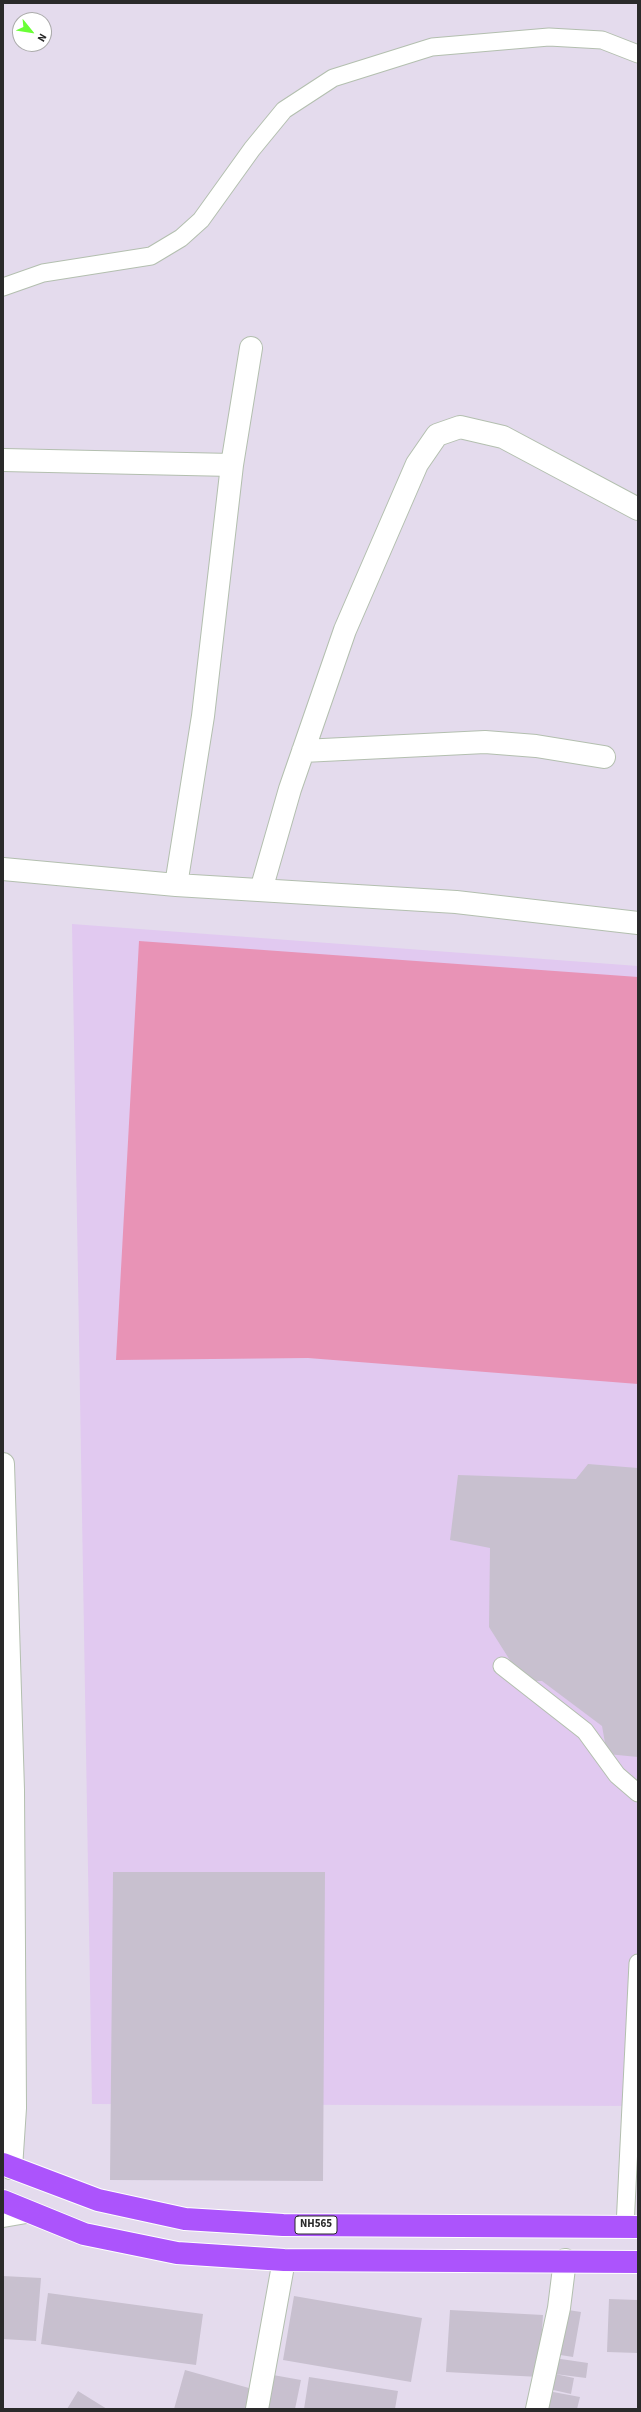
<!DOCTYPE html>
<html>
<head>
<meta charset="utf-8">
<style>
	body { margin:0 }
	#map { position:relative; width:641px; height:2412px; overflow:hidden; background:#e4dbed; font-family:"Source Sans 3",sans-serif }
	canvas { display:block }
	.frame { position:absolute; inset:0; border:4px solid #2a2a2a; pointer-events:none }
	.north { position:absolute; left:12px; top:12px; width:40px; height:40px; box-sizing:border-box; background:#fff; border:1px solid #aaa; border-radius:50%; rotate:120deg; font-size:11px; font-weight:700; line-height:16px; text-align:center; color:#2a2a2a }
	.north::after { content:''; display:block; margin:auto; width:14px; height:18px; background:#6aff36; clip-path:polygon(50% 0,100% 100%,50% 72%,0 100%) }
</style>
</head>
<body>
<div id="map">
<canvas width="641" height="2412"></canvas>
<div class="frame"></div>
<div class="north">N</div>
</div>
<script>
const ctx = document.querySelector('canvas').getContext('2d');
ctx.lineJoin = 'round';
function fillPath(path, color) {
  ctx.fillStyle = color;
  ctx.fill(path, 'evenodd');
}
function poly(rows) {
  const path = new Path2D();
  for (const r of rows) {
    path.moveTo(r[0], r[1]);
    for (let i = 2; i < r.length; i += 2) path.lineTo(r[i], r[i + 1]);
  }
  return path;
}
function stroke(path, color, width, dash) {
  ctx.strokeStyle = color;
  ctx.lineWidth = width;
  ctx.lineCap = dash ? 'butt' : 'round';
  ctx.setLineDash(dash || []);
  ctx.stroke(path);
}
function write(font, color, halo, rows, align = 'center') {
  ctx.font = font + ' "Source Sans 3",sans-serif';
  ctx.lineWidth = 3.5;
  ctx.setLineDash([]);
  ctx.textBaseline = 'middle';
  ctx.strokeStyle = halo;
  ctx.fillStyle = color;
  for (const [text, x, y, turn = 0] of rows) {
    ctx.save();
    ctx.translate(x, y);
    ctx.rotate((+turn || 0) * Math.PI / 180);
    ctx.textAlign = isNaN(turn) ? turn : align;
    if (halo) ctx.strokeText(text, 0, 0);
    ctx.fillText(text, 0, 0);
    ctx.restore();
  }
}
fillPath(poly([
	[72,924,638,966,638,2106,92,2104]
]), '#e1c9f0');
fillPath(poly([
	[139,941,638,977,638,1384,308,1358,116,1360]
]), '#e893b6');
fillPath(poly([
	[588,1464,638,1468,638,1757,607,1754,602,1726,542,1681,523,1681,489,1627,490,1548,450,1540,458,1475,576,1479],
	[113,1872,325,1872,323,2181,110,2180],
	[3,2276,41,2278,36,2341,3,2339],
	[48,2293,203,2314,196,2365,41,2344],
	[294,2296,422,2318,411,2382,283,2360],
	[609,2299,638,2300,638,2353,607,2352],
	[562,2309,581,2312,573,2357,554,2354],
	[450,2310,543,2315,539,2377,446,2372],
	[554,2358,588,2363,586,2378,555,2374,574,2378,571,2394,549,2389],
	[185,2370,256,2390,250,2409,174,2409],
	[273,2375,301,2380,295,2409,266,2409],
	[309,2377,398,2391,395,2409,304,2409],
	[78,2391,107,2409,67,2409],
	[548,2391,580,2397,577,2409,545,2409]
]), '#c8c0cf');
const service = poly([
	[3,287,43,273,151,256,181,238,201,220,252,149,284,110,333,78,432,47,549,37,602,40,638,54],
	[502,1666,585,1731,617,1775,638,1793],
	[625,2227,638,1963]
]);
const minor = poly([
	[3,460,232,465],
	[303,751,485,742,536,746,604,757],
	[3,869,176,885,456,902,638,923],
	[176,885,203,716,232,465,251,348],
	[261,890,290,789,345,630,417,464,437,435,460,427,503,437,638,509],
	[3,1464,13,1790,15,2108,11,2168],
	[3,2216,26,2212],
	[257,2409,284,2260],
	[537,2409,559,2308,565,2260]
]);
const trunk = poly([
	[3,2164,98,2200,185,2219,283,2225,638,2227],
	[3,2201,84,2234,177,2253,284,2260,638,2262]
]);
stroke(service, '#b3bfaf', 19);
stroke(minor, '#b3bfaf', 24);
stroke(trunk, '#fff', 24);
stroke(service, '#fff', 17);
stroke(minor, '#fff', 22);
stroke(trunk, '#ac54fc', 22);
for (const [x, y, w] of [
	[316,2225,42]
]) {
  const box = new Path2D();
  box.roundRect(x - w / 2, y - 9, w, 18, 3);
  ctx.fillStyle = '#fff';
  ctx.fill(box);
  stroke(box, '#2a2a2a', 1);
}
write('bold 11px', '#2a2a2a', null, [
	["NH565",316,2225]
]);
</script>
</body>
</html>
